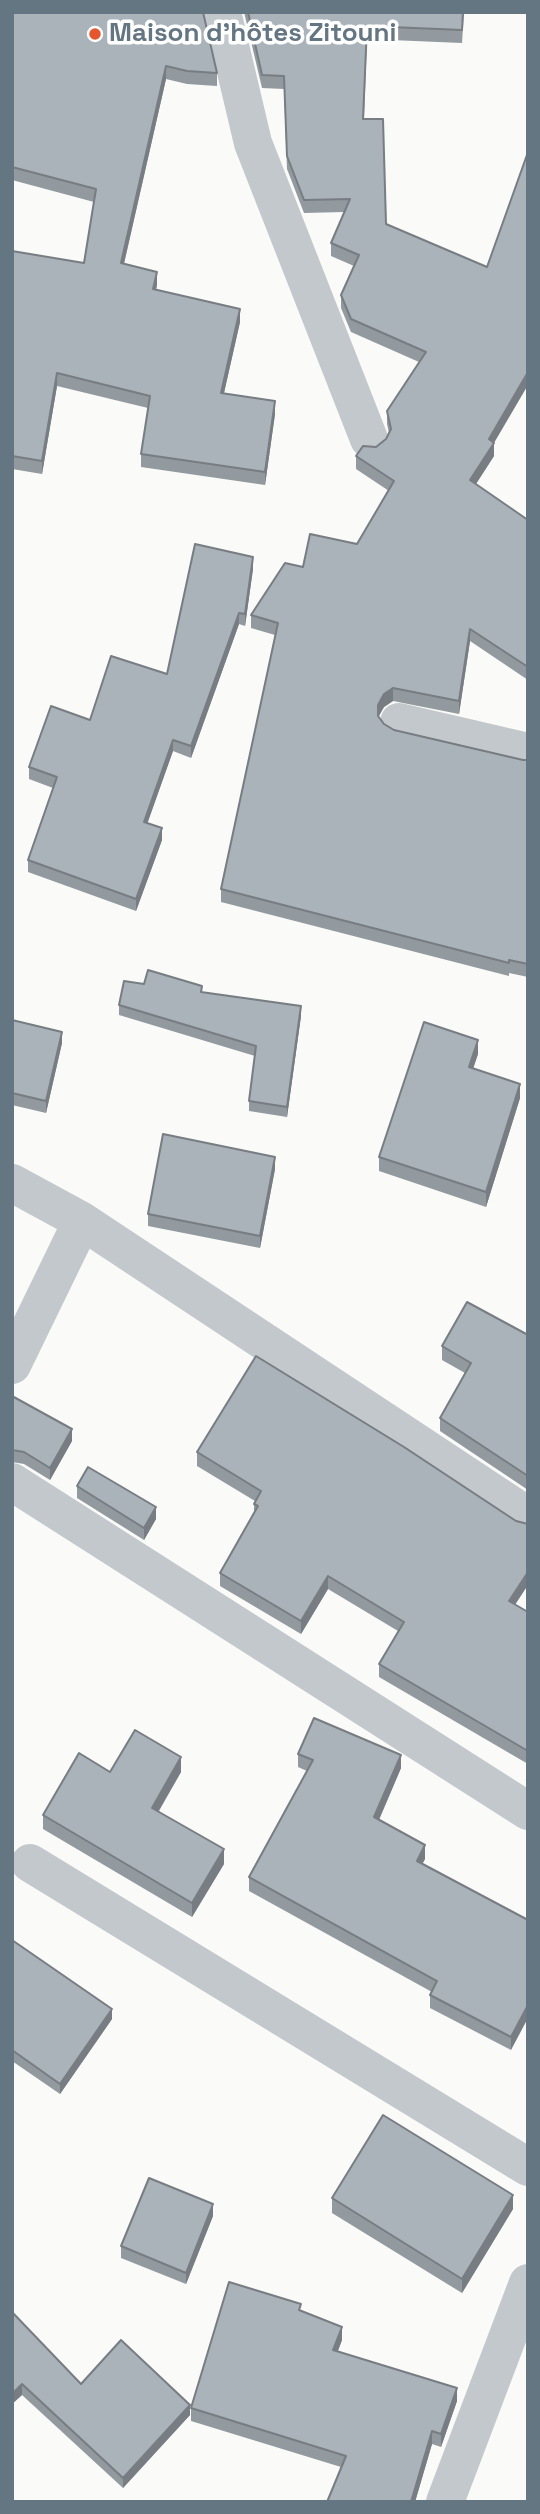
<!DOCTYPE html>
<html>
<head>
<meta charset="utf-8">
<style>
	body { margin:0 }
	#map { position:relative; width:540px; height:2514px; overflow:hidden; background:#fafaf8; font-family:"Space Grotesk",sans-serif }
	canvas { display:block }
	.frame { position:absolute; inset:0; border:14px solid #657683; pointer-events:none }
</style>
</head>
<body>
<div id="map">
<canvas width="540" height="2514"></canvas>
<div class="frame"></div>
</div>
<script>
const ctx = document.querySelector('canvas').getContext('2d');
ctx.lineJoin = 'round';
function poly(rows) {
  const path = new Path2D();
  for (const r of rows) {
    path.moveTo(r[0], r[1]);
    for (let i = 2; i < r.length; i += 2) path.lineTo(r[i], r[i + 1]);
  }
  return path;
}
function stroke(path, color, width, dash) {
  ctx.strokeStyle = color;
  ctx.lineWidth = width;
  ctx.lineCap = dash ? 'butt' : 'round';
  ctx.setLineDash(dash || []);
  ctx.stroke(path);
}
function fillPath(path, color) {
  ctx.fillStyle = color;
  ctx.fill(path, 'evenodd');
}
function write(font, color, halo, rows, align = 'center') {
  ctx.font = font + ' "Space Grotesk",sans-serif';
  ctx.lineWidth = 7;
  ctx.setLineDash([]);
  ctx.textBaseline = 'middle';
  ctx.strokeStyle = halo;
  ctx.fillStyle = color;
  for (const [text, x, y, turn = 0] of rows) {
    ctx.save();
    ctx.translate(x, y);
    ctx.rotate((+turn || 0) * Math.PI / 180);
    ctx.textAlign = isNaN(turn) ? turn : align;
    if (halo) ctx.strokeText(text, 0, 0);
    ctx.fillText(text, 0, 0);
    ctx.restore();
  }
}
stroke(poly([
	[222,12,253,143,369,439],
	[399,722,528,752],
	[12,1183,82,1221,528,1516],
	[12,1365,82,1221],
	[12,1482,528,1811],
	[30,1863,528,2167],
	[445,2502,528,2283]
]), '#c3c8cc', 38);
fillPath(poly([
	[12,12,217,73,217,86,187,84,166,79,124,264,157,285,156,290,240,322,224,393,275,414,265,485,141,467,141,454,148,408,57,386,42,474,12,469,12,251,84,263,94,202,12,180],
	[244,12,464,12,462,43,367,39,364,119,386,224,494,443,494,456,476,484,528,520,528,680,470,641,459,714,393,701,384,707,378,716,384,724,394,730,523,760,528,760,528,977,509,973,509,976,221,902,221,889,275,635,251,628,251,615,303,567,357,544,389,491,356,469,356,456,376,447,386,439,389,433,387,424,387,411,419,362,351,332,341,308,341,295,354,266,331,256,331,243,344,212,304,213,287,169,284,89,262,88],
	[253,569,245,626,239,624,191,758,173,751,147,823,162,840,136,911,28,872,28,860,53,788,29,779,29,767,90,720,167,674],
	[202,992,301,1016,287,1117,249,1111,249,1101,255,1056,119,1015,119,1005],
	[12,1020,62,1043,46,1113,12,1105],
	[478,1054,473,1068,520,1098,486,1207,379,1171,379,1157],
	[275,1169,260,1248,148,1226,148,1214],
	[528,1335,528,1490,440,1431,440,1418,465,1373,442,1360,442,1346],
	[12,1396,72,1441,50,1480,24,1464,12,1462],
	[197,1452,515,1605,528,1612,528,1764,379,1677,379,1664,398,1631,328,1589,301,1634,220,1586,220,1573,254,1514,254,1504,255,1501,197,1466],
	[77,1486,156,1519,144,1540,77,1498],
	[298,1754,401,1768,379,1820,425,1859,422,1864,528,1920,511,2050,430,2008,430,1995,432,1992,249,1891,249,1877,307,1771,298,1767],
	[110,1772,181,1772,159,1811,224,1864,192,1917,43,1829,43,1815],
	[12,1940,112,2019,60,2094,12,2061],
	[332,2198,513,2209,462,2293,332,2213],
	[213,2216,186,2284,121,2258,121,2246],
	[301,2310,342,2340,338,2351,457,2401,441,2447,432,2444,415,2502,327,2502,341,2467,191,2421,191,2408],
	[12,2312,81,2384,190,2415,123,2488,22,2395,12,2404]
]), '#929a9f');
fillPath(poly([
	[166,66,166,79,121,276,121,263],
	[157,272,157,285,153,302,153,289],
	[240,309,240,322,221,406,221,393],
	[528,372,528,385,494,443,494,456,470,493,470,480,489,439],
	[57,373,57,386,42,474,42,461],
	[275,401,275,414,265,485,265,472],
	[253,557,253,569,245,626,245,614],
	[239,613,239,624,191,758,191,746],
	[470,629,470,641,459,714,459,701],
	[393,688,393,701,384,707,378,718,378,705,384,694],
	[173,740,173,751,144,833,144,822],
	[162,828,162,840,136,911,136,899],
	[301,1006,301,1016,287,1117,287,1107],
	[62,1032,62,1043,46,1113,46,1101],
	[478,1040,478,1054,469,1081,469,1067],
	[520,1084,520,1098,486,1207,486,1192],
	[275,1157,275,1169,260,1248,260,1236],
	[72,1429,72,1441,50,1480,50,1468],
	[156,1507,156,1519,144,1540,144,1528],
	[528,1572,528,1585,509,1614,509,1601],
	[328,1576,328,1589,301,1634,301,1621],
	[401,1755,401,1768,374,1831,374,1817],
	[181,1757,181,1772,152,1822,152,1808],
	[425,1845,425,1859,417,1874,417,1861],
	[224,1849,224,1864,192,1917,192,1903],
	[528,2005,528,2018,511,2050,511,2037],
	[112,2009,112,2019,60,2094,60,2084],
	[513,2195,513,2209,462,2293,462,2279],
	[213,2204,213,2216,186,2284,186,2273],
	[342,2327,342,2340,333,2363,333,2350],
	[22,2384,22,2395,12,2404,12,2394],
	[457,2388,457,2401,441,2447,441,2434],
	[190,2405,190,2415,123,2488,123,2478],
	[432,2431,432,2444,415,2502,411,2502]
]), '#777d82');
const building = poly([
	[12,12,203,12,217,73,187,71,166,66,121,263,157,272,153,289,240,309,221,393,275,401,265,472,141,454,150,396,57,373,42,461,12,456,12,251,84,263,96,189,12,167,12,12],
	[248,12,463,12,462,30,367,26,363,119,383,119,386,224,487,267,528,152,528,372,489,439,494,443,470,480,528,520,528,667,470,629,459,701,393,688,384,694,378,705,378,716,384,724,394,730,523,760,528,760,528,964,509,960,509,963,221,889,278,623,251,615,285,563,303,567,310,534,357,544,394,481,356,456,363,446,376,447,386,439,391,429,387,411,426,352,351,319,341,295,359,255,331,243,350,199,304,200,287,156,284,76,262,75,248,12],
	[195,544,253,557,245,614,239,613,191,746,173,740,144,822,162,828,136,899,28,860,57,777,29,767,51,706,90,720,111,656,167,674,195,544],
	[148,970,202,986,201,992,301,1006,287,1107,249,1101,256,1046,119,1005,124,981,144,984,148,970],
	[12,1020,62,1032,46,1101,12,1093,12,1020],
	[424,1022,478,1040,469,1067,520,1084,486,1192,379,1157,424,1022],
	[163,1134,275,1157,260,1236,148,1214,163,1134],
	[467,1302,528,1335,528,1476,440,1418,471,1363,442,1346,467,1302],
	[256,1356,404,1447,516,1521,528,1524,528,1572,509,1601,528,1612,528,1751,379,1664,404,1622,328,1576,301,1621,220,1573,258,1506,254,1504,261,1491,197,1452,256,1356],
	[12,1396,72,1429,50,1468,24,1452,12,1450,12,1396],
	[88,1467,156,1507,144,1528,77,1486,88,1467],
	[314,1718,401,1755,374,1817,425,1845,417,1861,528,1920,528,2005,511,2037,430,1995,437,1981,249,1877,313,1760,298,1754,314,1718],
	[135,1730,181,1757,152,1808,224,1849,192,1903,43,1815,79,1753,110,1772,135,1730],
	[12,1940,112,2009,60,2084,12,2050,12,1940],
	[383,2115,513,2195,462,2279,332,2198,383,2115],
	[149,2178,213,2204,186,2273,121,2246,149,2178],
	[229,2282,301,2304,299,2310,342,2327,333,2350,457,2388,441,2434,432,2431,411,2502,327,2502,346,2456,191,2408,229,2282],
	[12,2312,81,2384,121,2340,190,2405,123,2478,22,2384,12,2394,12,2312]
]);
fillPath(building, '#aab3b9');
stroke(building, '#777d82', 2);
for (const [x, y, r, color] of [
	[95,34,7,"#e4572e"]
]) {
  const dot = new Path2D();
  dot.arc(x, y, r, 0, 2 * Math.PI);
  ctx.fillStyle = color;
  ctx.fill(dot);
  stroke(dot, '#fff', 2.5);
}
write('bold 26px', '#657683', '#fff', [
	["Maison d'hôtes Zitouni",109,34]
], 'left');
</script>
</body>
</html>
